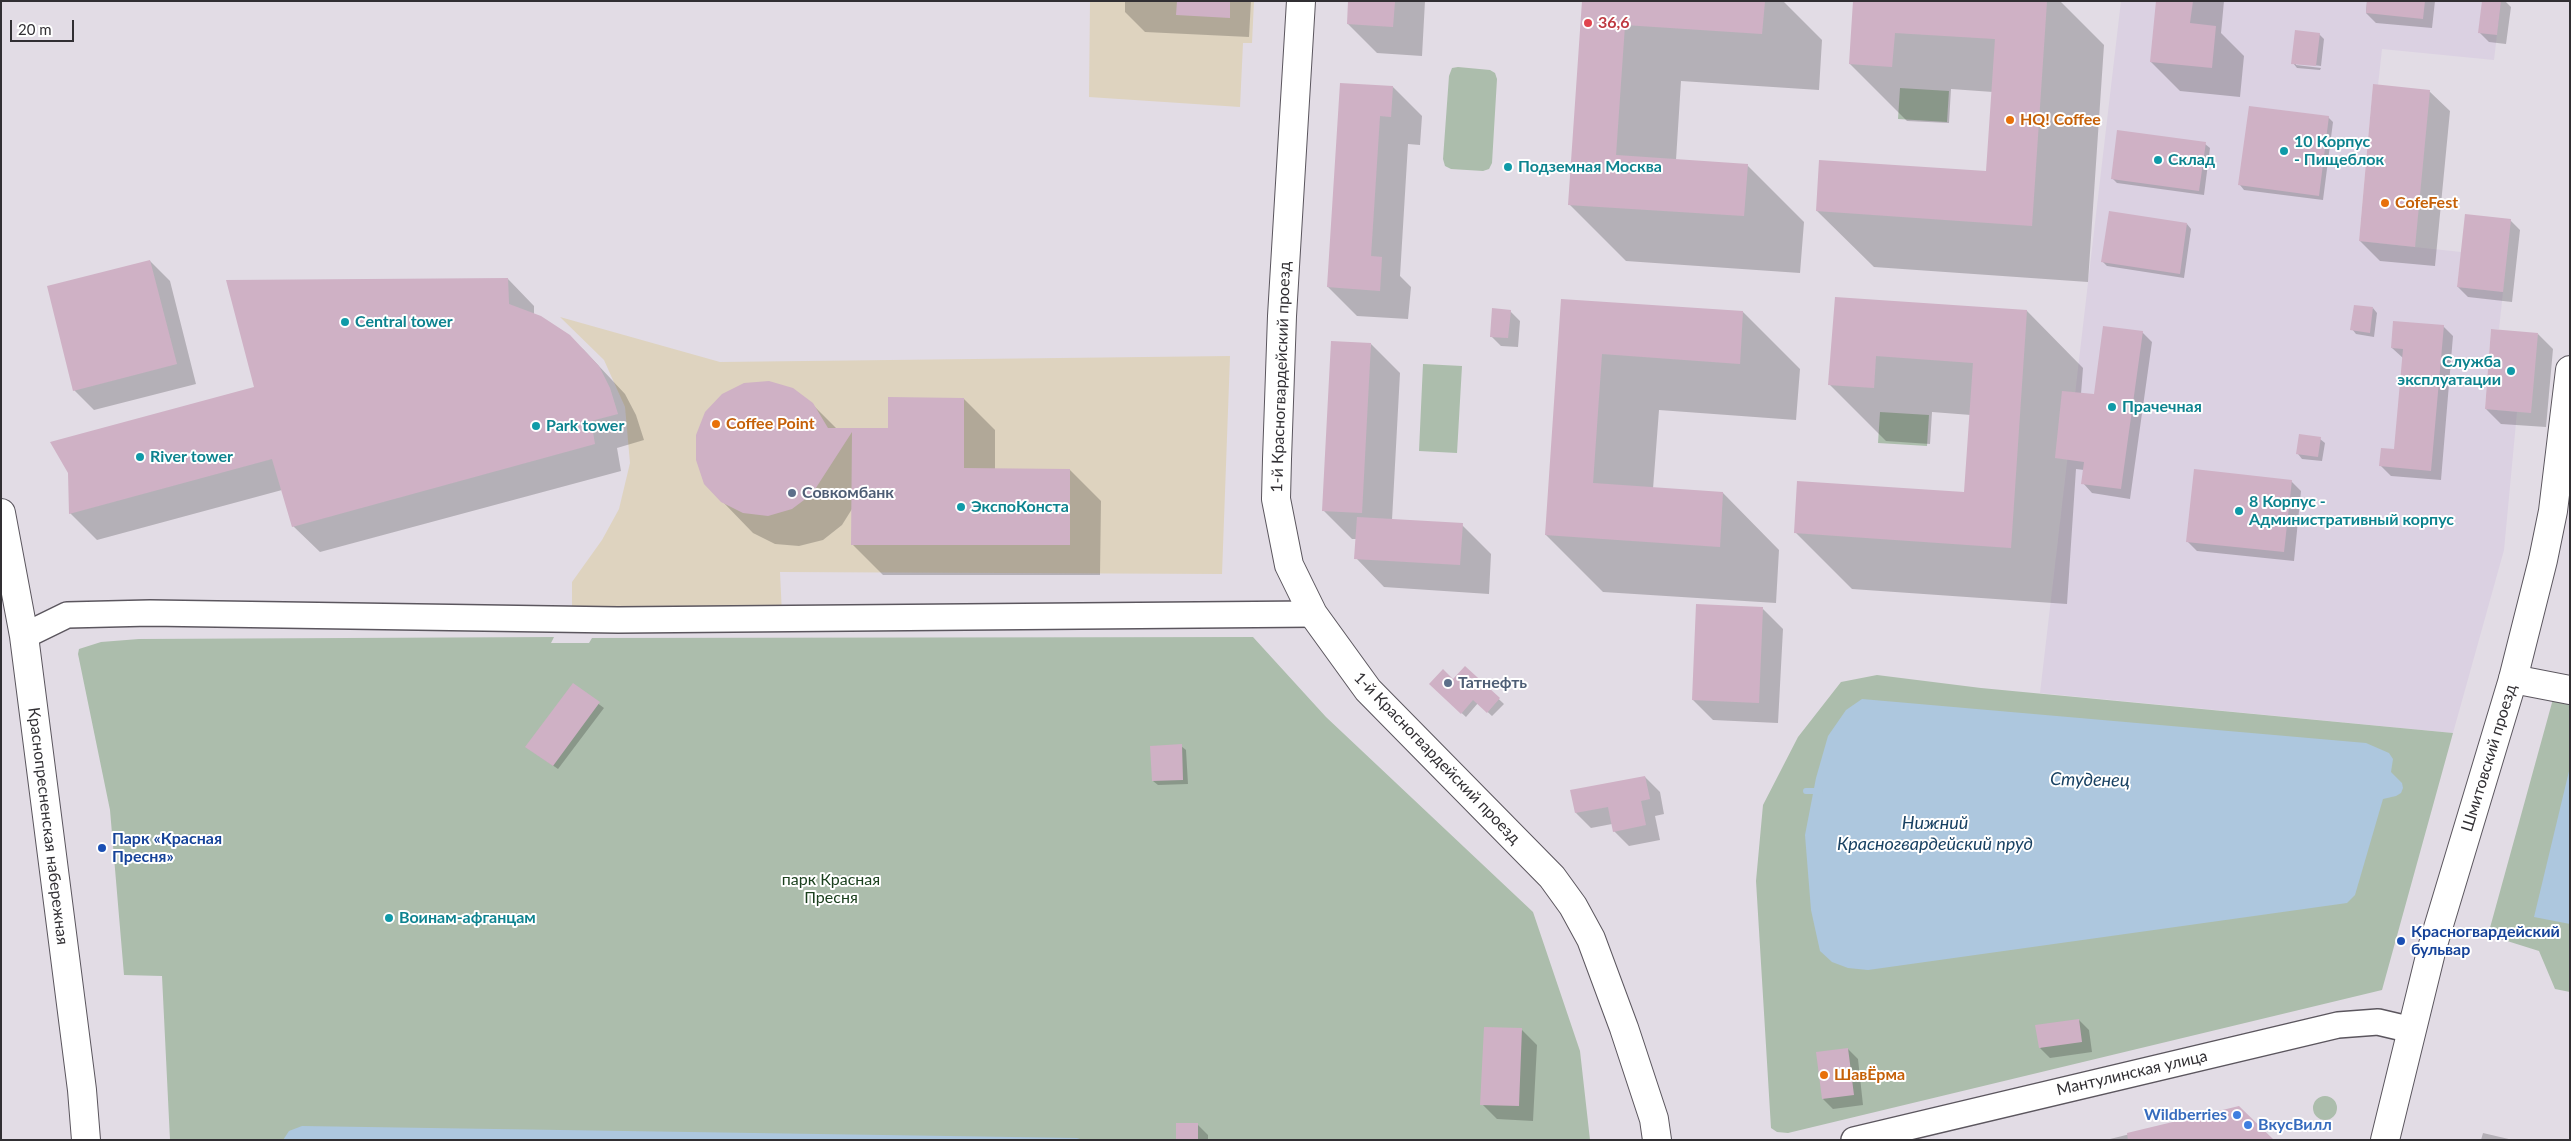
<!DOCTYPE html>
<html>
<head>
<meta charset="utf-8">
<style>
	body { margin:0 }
	#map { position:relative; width:2571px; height:1141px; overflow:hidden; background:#e2dce5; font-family:Lato,sans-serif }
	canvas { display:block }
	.frame { position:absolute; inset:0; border:2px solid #312f33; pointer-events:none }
	.scale { position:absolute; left:10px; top:20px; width:64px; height:22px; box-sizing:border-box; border:2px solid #312f33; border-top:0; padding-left:6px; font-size:15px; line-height:18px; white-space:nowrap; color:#312f33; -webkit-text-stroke:4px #fff; paint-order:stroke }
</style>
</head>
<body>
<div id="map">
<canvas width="2571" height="1141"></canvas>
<div class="frame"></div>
<div class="scale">20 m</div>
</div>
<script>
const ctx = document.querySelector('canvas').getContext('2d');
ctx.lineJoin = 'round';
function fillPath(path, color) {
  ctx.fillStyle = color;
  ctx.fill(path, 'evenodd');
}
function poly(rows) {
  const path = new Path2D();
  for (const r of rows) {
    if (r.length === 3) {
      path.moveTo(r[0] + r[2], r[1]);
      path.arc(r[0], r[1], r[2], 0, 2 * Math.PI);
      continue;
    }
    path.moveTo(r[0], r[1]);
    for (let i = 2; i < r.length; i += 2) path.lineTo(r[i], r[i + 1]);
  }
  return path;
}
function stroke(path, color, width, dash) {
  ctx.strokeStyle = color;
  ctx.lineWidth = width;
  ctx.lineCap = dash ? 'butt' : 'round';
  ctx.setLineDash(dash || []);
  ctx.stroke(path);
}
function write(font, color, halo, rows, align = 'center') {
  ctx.font = font + ' Lato,sans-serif';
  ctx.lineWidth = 4;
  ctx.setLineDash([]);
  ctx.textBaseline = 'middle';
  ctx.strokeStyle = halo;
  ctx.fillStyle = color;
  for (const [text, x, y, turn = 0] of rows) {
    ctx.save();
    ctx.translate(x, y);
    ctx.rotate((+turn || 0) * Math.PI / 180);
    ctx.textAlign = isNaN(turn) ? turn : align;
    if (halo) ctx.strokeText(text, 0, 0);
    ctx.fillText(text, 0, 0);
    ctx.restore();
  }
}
fillPath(poly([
	[1090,1,1254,1,1252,43,1243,43,1240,107,1089,97],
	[560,317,720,362,1230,356,1222,574,780,572,782,615,572,612,572,582,602,540,619,509,630,463,625,407,604,360]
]), '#ded3bf');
fillPath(poly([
	[2121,1,2501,1,2494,60,2382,49,2378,85,2373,85,2359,241,2461,252,2457,287,2503,292,2499,329,2491,329,2485,409,2517,412,2504,550,2453,733,2040,693]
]), '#dbd1e2');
fillPath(poly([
	[1458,67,1490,70,1495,73,1497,79,1492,163,1489,169,1483,171,1451,169,1445,166,1443,159,1449,76,1452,68],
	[1900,88,1949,91,1947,122,1898,119],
	[1423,364,1462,366,1457,453,1419,451],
	[1880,412,1929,415,1927,446,1878,443],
	[554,637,551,643,589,643,592,638,1253,637,1326,717,1533,912,1580,1051,1590,1140,170,1140,162,976,124,975,110,810,78,654,79,649,101,642,139,639],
	[1877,675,1981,688,2453,733,2382,990,1788,1133,1777,1132,1771,1128,1756,881,1763,805,1798,737,1841,682],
	[2553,699,2570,703,2570,992,2555,989,2539,951,2488,935],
	[2325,1108,12]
]), '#acbdac');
fillPath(poly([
	[1862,699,2366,743,2389,753,2393,759,2391,772,2402,783,2403,788,2401,793,2396,796,2383,799,2355,895,2347,903,1868,970,1848,968,1832,962,1820,951,1811,910,1805,835,1816,778,1828,736,1846,710],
	[2570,767,2570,924,2534,917],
	[302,1126,1077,1138,1083,1140,283,1140,289,1131]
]), '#adc7de');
fillPath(poly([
	[1125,1,1251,1,1249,37,1145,32,1125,12],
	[1350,1,1425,1,1422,56,1377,53,1348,24],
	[1583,1,1783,1,1822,40,1819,90,1681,81,1676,160,1747,165,1804,222,1800,273,1626,261,1569,204],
	[1855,1,2060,1,2104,45,2088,282,1874,267,1817,211,1987,172,1993,92,1951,89,1949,123,1907,121,1850,64],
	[2157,1,2224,1,2221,33,2244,56,2240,97,2180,91,2151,62],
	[2367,1,2435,1,2432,28,2376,23,2366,13],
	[2483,1,2505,1,2511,7,2506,44,2489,42,2479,32],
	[2319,34,2324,39,2321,66,2296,63,2296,65,2321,68,2320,70,2297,68,2293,63],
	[1341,84,1393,87,1422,116,1420,145,1408,144,1400,276,1411,287,1408,319,1357,316,1328,287],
	[2429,91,2450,111,2435,266,2380,261,2360,241],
	[2328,117,2333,122,2323,200,2244,190,2240,185],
	[2205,144,2210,148,2204,195,2117,183,2112,178],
	[2510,220,2520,230,2512,302,2468,297,2458,287],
	[2187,224,2191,229,2184,278,2107,266,2102,261],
	[150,261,170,281,196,384,94,410,74,390],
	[508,279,534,306,534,315,555,326,584,350,625,394,636,415,644,440,617,448,621,471,320,552,293,526,282,490,97,540,70,513,256,388],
	[1836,298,2027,311,2083,368,2081,394,2095,395,2142,332,2152,342,2130,499,2092,493,2083,483,2084,470,2076,469,2067,604,1852,589,1795,532,1965,494,1971,415,1932,412,1930,444,1886,441,1830,385],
	[1562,300,1743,312,1800,369,1796,420,1659,410,1653,489,1723,493,1779,550,1776,603,1603,592,1546,535],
	[2373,308,2377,313,2374,337,2356,334,2352,329],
	[1510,311,1520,321,1518,347,1501,346,1491,336],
	[2443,326,2453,336,2441,480,2391,476,2381,466,2395,451,2403,358,2392,348],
	[2538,334,2553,349,2546,427,2501,424,2486,409],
	[1371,344,1400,373,1392,520,1462,525,1491,554,1489,594,1384,587,1356,558,1357,539,1352,539,1323,510],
	[964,399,995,430,995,470,1070,470,1101,501,1100,575,883,575,852,544,852,509,842,525,823,540,799,546,775,544,753,533,722,501,812,404,837,429,889,429],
	[2320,439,2325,443,2322,461,2302,459,2298,454],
	[2291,481,2301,491,2294,561,2197,551,2187,541],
	[1763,609,1783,629,1778,723,1713,720,1693,700],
	[1466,668,1504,704,1492,716,1478,703,1466,717,1430,684,1453,681],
	[573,685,604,708,558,769,532,751],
	[1181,746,1186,750,1188,784,1158,785,1153,781],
	[1645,777,1660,792,1664,814,1655,816,1660,840,1629,846,1614,831,1612,824,1591,828,1576,813,1572,791],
	[2079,1020,2089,1030,2092,1052,2050,1058,2040,1048],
	[1522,1030,1537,1045,1533,1121,1497,1119,1482,1104],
	[1848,1049,1858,1059,1863,1105,1833,1109,1823,1099],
	[2239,1107,2272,1140,2106,1140],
	[1198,1125,1208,1135,1208,1140,1177,1140],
	[2483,1133,2513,1140,2481,1140]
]), '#0003');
stroke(poly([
	[1806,791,1820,791]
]), '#adc7de', 6);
fillPath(poly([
	[1177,1,1230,1,1230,18,1176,15],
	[1348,1,1395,1,1393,27,1347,24],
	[1582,1,1765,1,1762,34,1625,25,1616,155,1748,164,1744,216,1568,205],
	[1853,1,2047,1,2032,226,1816,211,1819,160,1986,171,1995,39,1895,33,1892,67,1849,64],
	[2156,1,2193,1,2190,23,2216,26,2212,68,2150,62],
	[2367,1,2425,1,2423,19,2366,13],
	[2482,1,2501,1,2497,35,2478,33],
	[2295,30,2320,33,2316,66,2291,64],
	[1340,83,1393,86,1391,117,1380,116,1371,256,1382,257,1380,291,1327,287],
	[2373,84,2430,90,2415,247,2359,241],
	[2249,106,2329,116,2319,196,2238,185],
	[2117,130,2206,142,2199,191,2111,179],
	[2109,211,2187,223,2180,274,2101,262],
	[2465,214,2511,219,2503,292,2457,287],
	[150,260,177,364,73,391,47,286],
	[508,278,509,304,541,316,570,335,599,366,610,388,618,414,591,421,595,444,292,527,272,459,69,514,68,473,50,442,254,387,226,280],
	[1835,297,2027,310,2011,548,1794,533,1797,481,1964,492,1973,363,1876,356,1874,388,1828,385],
	[1561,299,1743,311,1740,364,1602,354,1593,483,1723,492,1720,547,1545,535],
	[2354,305,2373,307,2370,333,2350,330],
	[1492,308,1511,310,1508,338,1490,337],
	[2393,321,2444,325,2431,471,2379,466,2381,448,2394,449,2403,349,2391,348],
	[2103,326,2143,331,2121,489,2081,484,2084,462,2055,458,2062,391,2094,394],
	[2491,329,2538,333,2531,413,2485,409],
	[1331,341,1371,343,1362,513,1322,511],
	[769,381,793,388,813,403,828,428,888,428,888,397,964,398,964,468,1070,469,1070,545,851,545,852,432,812,494,792,509,768,516,743,513,721,502,704,484,696,460,696,435,705,412,722,394,744,383],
	[2299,434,2321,437,2318,457,2296,454],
	[2194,469,2292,480,2284,552,2186,542],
	[1357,517,1463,523,1460,565,1354,559],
	[1696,604,1763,607,1759,703,1692,700],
	[1465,666,1500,698,1487,713,1473,700,1461,714,1429,684,1443,669,1453,679],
	[573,683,600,702,553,766,525,747],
	[1182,744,1183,780,1152,781,1150,746],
	[1645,776,1650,799,1641,801,1646,825,1613,832,1608,807,1575,813,1570,790],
	[2079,1019,2082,1042,2039,1048,2035,1025],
	[1484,1027,1522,1028,1519,1106,1480,1105],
	[1848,1048,1854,1095,1822,1099,1816,1052],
	[2239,1106,2274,1140,2128,1140,2127,1133],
	[1176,1123,1198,1123,1198,1140,1176,1140]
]), '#cfb1c5');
const minor = poly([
	[24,636,67,615,150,613,618,620,1313,614],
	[1854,1140,2338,1025,2378,1022,2412,1030]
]);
const tertiary = poly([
	[1301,1,1282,316,1277,459,1276,499,1289,565,1313,614,1368,690,1552,877,1573,906,1591,939,1624,1028,1654,1119,1657,1140],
	[2513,679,2570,690]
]);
const secondary = poly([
	[1,513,24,636,82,1090,86,1140],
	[2385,1140,2432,948,2513,679,2543,560,2553,511,2570,370]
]);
stroke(minor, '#5b565e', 28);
stroke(tertiary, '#5b565e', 30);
stroke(secondary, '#5b565e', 30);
stroke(minor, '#fff', 25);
stroke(tertiary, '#fff', 28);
stroke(secondary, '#fff', 28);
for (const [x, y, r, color] of [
	[1588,23,5,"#e0444e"],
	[2010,120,5,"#e8710a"],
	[2284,151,5,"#0f9aa8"],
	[2158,160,5,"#0f9aa8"],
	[1508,167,5,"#0f9aa8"],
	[2385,203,5,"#e8710a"],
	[345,322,5,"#0f9aa8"],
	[2511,371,5,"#0f9aa8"],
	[2112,407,5,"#0f9aa8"],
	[716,424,5,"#e8710a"],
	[536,426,5,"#0f9aa8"],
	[140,457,5,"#0f9aa8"],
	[792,493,5,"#5c6f8a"],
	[961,507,5,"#0f9aa8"],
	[2239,511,5,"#0f9aa8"],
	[1448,683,5,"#5c6f8a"],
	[102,848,5,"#1a4fb4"],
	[389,918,5,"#0f9aa8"],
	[2401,941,5,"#1a4fb4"],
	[1824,1075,5,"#e8710a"],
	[2237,1115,5,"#3f7fe0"],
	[2248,1125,5,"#3f7fe0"]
]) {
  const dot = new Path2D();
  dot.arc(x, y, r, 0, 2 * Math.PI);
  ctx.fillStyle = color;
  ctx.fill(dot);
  stroke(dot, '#fff', 2);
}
write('bold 16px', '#be3a42', '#fff', [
	["36,6",1598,23]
], 'left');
write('bold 16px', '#c56008', '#fff', [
	["HQ! Coffee",2020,120],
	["CofeFest",2395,203],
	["Coffee Point",726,424],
	["ШавЁрма",1834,1075]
], 'left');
write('bold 16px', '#0d838f', '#fff', [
	["10 Корпус",2294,142],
	["- Пищеблок",2294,160],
	["Склад",2168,160],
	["Подземная Москва",1518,167],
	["Central tower",355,322],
	["Служба",2501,362,"right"],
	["эксплуатации",2501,380,"right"],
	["Прачечная",2122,407],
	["Park tower",546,426],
	["River tower",150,457],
	["8 Корпус -",2249,502],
	["Административный корпус",2249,520],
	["ЭкспоКонста",971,507],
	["Воинам-афганцам",399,918]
], 'left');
write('16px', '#312f33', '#fff', [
	["1-й Красногвардейский проезд",1281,377,-88],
	["1-й Красногвардейский проезд",1437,758,46],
	["Шмитовский проезд",2489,758,-73],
	["Краснопресненская набережная",48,826,83],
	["Мантулинская улица",2132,1073,-13]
]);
write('bold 16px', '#4e5e75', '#fff', [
	["Совкомбанк",802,493],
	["Татнефть",1458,683]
], 'left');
write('bold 16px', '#164399', '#fff', [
	["Парк «Красная",112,839],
	["Пресня»",112,857],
	["Красногвардейский",2411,932],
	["бульвар",2411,950]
], 'left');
write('16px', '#1b401e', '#fff', [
	["парк Красная",831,880],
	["Пресня",831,898]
]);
write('bold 16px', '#366cbe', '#fff', [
	["Wildberries",2227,1115],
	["ВкусВилл",2258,1125,"left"]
], 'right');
write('italic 18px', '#184162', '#fff', [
	["Студенец",2090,780,1],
	["Нижний",1935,823],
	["Красногвардейский пруд",1935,844]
]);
</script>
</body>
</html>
